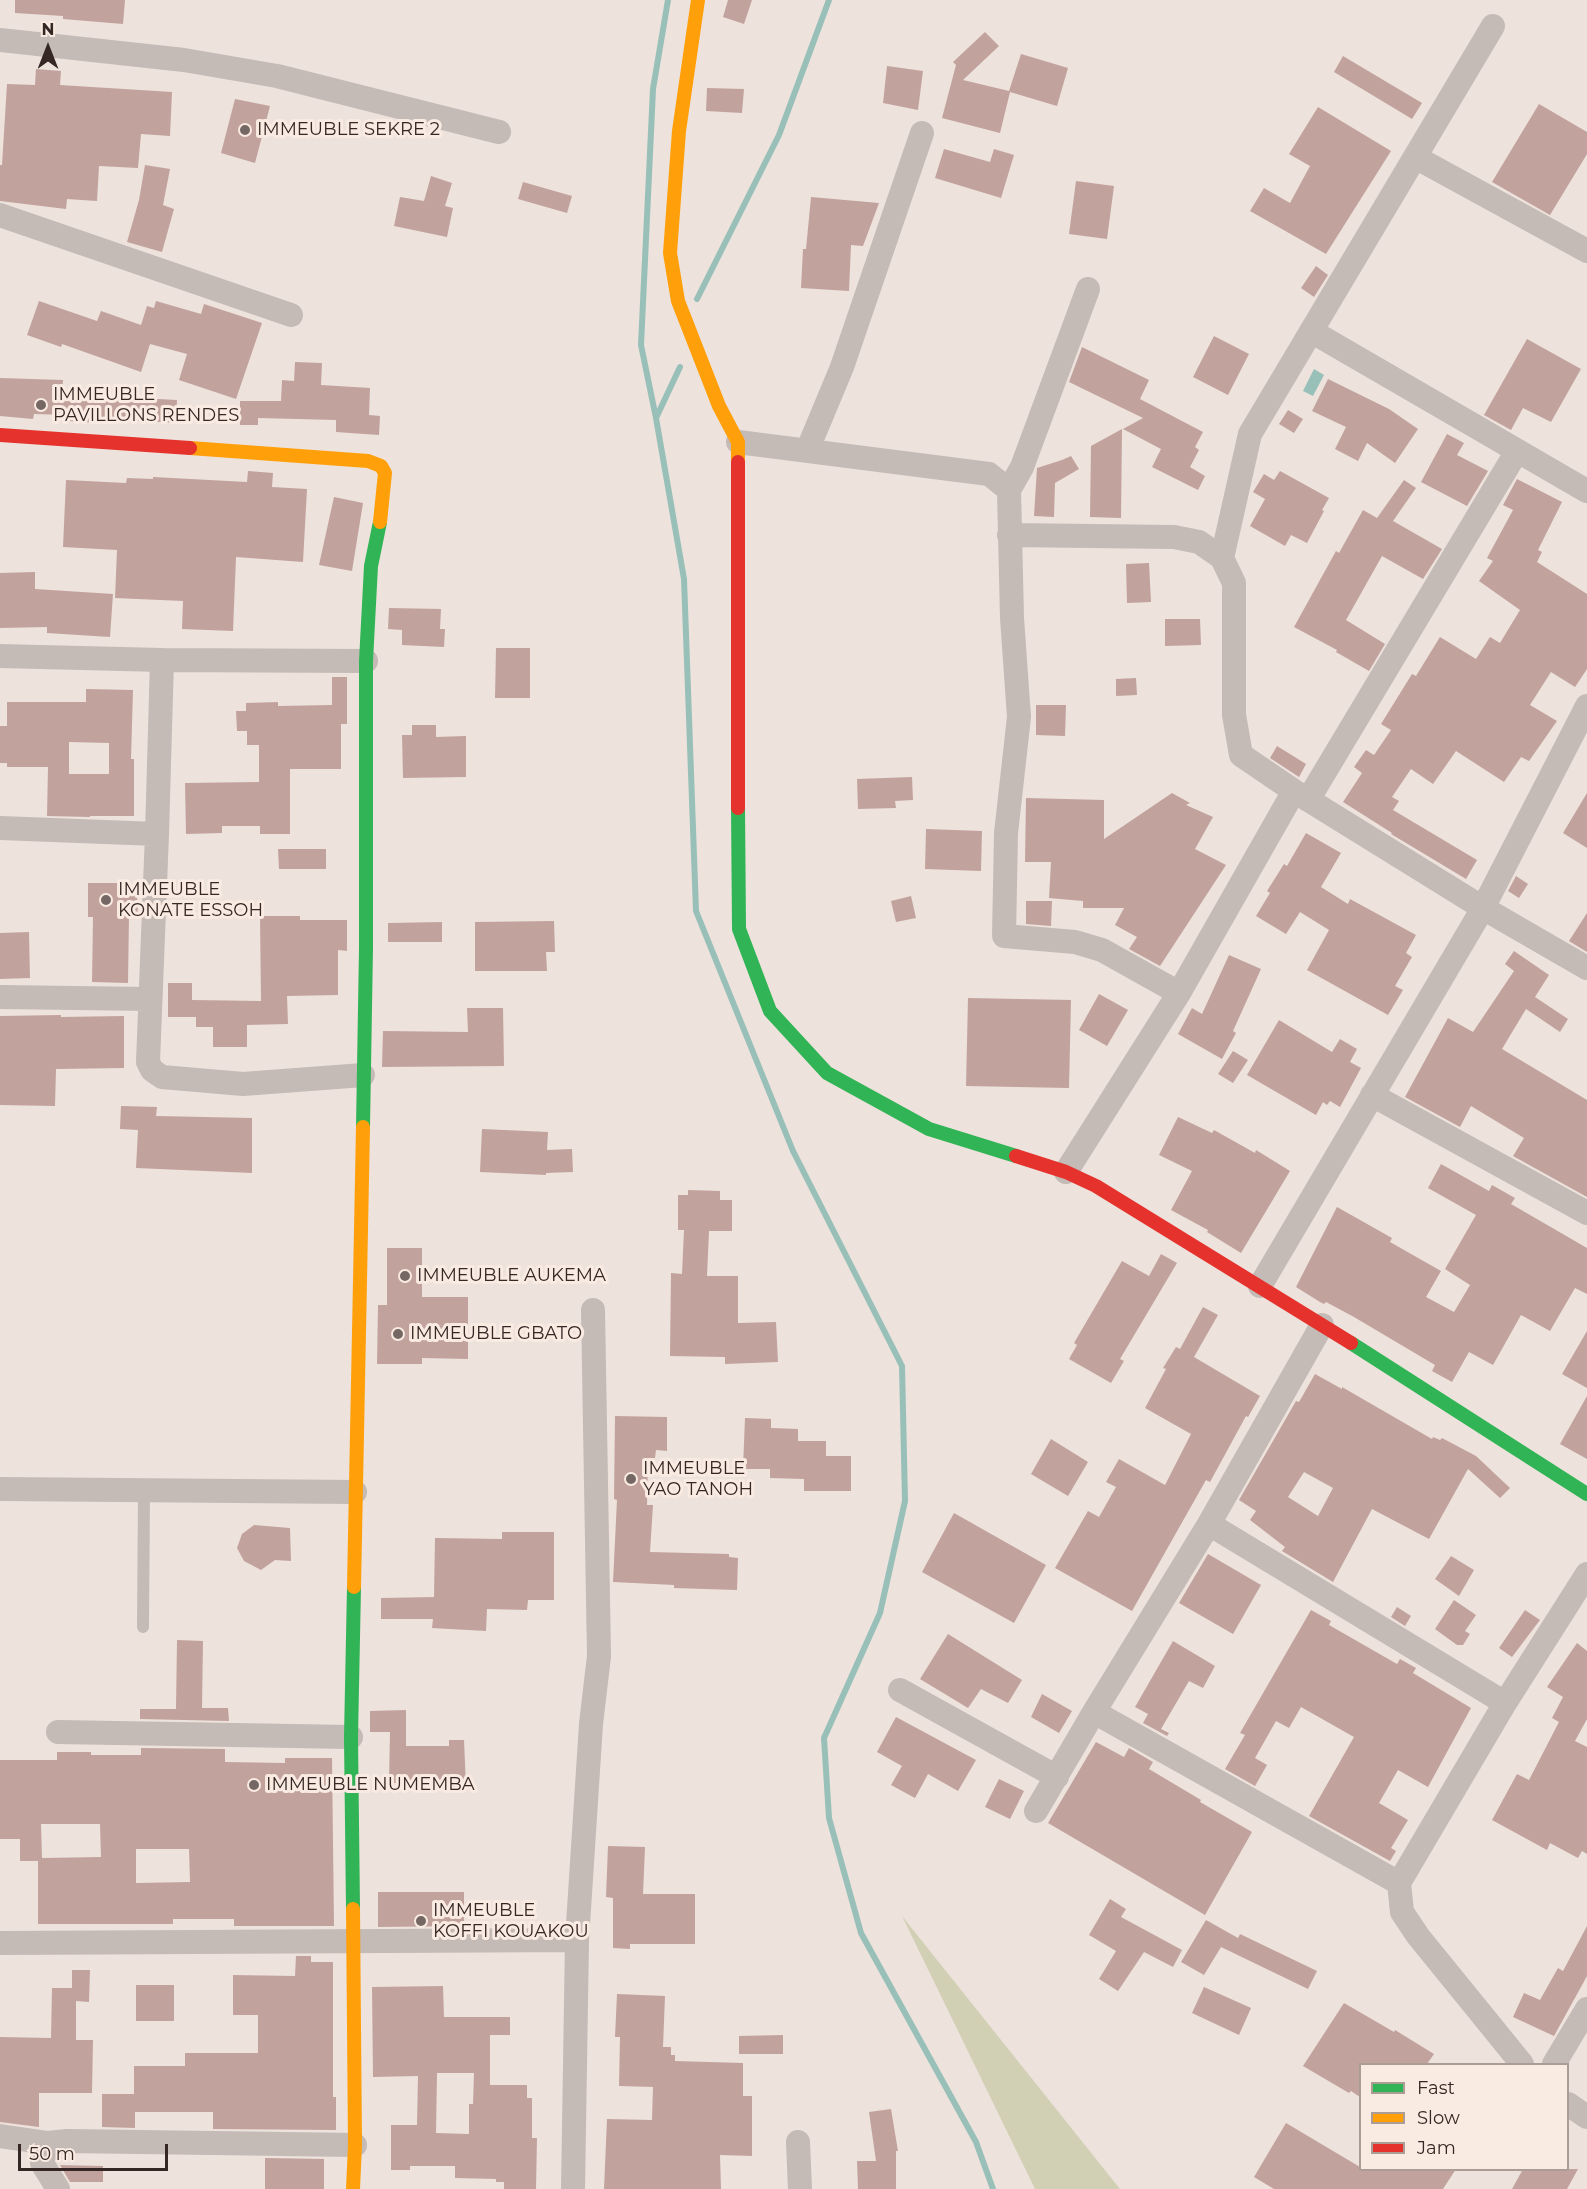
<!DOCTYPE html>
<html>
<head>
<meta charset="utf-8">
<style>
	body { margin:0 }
	#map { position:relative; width:1587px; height:2189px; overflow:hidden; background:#ede2dc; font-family:Montserrat,sans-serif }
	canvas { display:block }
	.legend { position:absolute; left:1359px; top:2063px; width:210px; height:108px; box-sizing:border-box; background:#faebe2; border:2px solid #ab9d96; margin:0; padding:8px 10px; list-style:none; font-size:18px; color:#352724 }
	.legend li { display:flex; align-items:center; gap:12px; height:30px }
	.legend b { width:30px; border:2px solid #ab9d96 }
	.north { position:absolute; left:18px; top:18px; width:60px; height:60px; -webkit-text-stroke:4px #faebe2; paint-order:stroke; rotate:0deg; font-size:16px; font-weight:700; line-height:24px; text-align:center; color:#352724 }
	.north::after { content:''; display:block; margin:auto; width:21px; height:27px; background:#352724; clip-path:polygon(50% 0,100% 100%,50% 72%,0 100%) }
	.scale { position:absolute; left:18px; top:2144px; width:150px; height:27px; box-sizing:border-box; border:3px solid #352724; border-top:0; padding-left:8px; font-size:18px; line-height:21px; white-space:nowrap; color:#352724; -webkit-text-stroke:4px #faebe2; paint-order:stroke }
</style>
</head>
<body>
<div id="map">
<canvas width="1587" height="2189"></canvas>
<ul class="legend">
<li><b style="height:8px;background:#30b455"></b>Fast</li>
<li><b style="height:8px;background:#ff9f0a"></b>Slow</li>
<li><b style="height:8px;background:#e5322d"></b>Jam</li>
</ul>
<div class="north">N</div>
<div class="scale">50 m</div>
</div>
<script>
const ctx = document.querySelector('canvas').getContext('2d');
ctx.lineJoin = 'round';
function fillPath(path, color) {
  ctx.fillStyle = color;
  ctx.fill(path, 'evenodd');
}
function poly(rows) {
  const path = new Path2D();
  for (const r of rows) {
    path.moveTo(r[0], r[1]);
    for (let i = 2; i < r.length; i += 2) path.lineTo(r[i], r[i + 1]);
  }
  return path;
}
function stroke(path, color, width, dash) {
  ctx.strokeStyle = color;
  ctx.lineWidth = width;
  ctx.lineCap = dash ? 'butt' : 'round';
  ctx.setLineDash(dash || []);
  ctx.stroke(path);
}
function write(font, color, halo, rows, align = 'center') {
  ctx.font = font + ' Montserrat,sans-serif';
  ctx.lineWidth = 6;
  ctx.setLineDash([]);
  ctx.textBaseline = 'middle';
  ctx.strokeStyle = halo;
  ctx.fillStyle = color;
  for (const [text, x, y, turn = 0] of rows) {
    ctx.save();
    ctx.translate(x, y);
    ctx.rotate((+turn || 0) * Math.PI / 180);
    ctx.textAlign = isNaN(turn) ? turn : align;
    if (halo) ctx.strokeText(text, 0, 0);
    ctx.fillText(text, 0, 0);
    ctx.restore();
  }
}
fillPath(poly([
	[902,1916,1120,2189,1035,2189]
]), '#d1d0b5');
fillPath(poly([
	[1314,369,1324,375,1313,396,1303,391]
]), '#98c0b9');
stroke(poly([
	[668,0,653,89,641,345,656,418,684,579,696,911,793,1151,902,1366,905,1501,880,1613,824,1738,829,1818,861,1933,976,2142,993,2189],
	[697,299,779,135,829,0],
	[656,418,680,367]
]), '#98c0b9', 6);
fillPath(poly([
	[15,0,125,0,123,24,63,19,63,16,15,13],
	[728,0,752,0,744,24,723,17],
	[985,32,999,46,963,80,1009,91,1021,54,1068,68,1057,106,1010,92,1000,133,942,118,956,65,953,62],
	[1343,56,1422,103,1412,119,1334,72],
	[887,66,923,71,918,110,883,103],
	[36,69,61,71,60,85,172,92,170,136,141,134,138,168,99,166,97,201,67,199,66,209,0,201,0,165,2,165,7,84,35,85],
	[707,88,744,89,742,113,706,111],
	[235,99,270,106,255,163,221,153],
	[1539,104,1587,132,1587,154,1550,215,1492,182],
	[1318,107,1391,151,1326,254,1250,211,1264,188,1290,203,1310,166,1289,154],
	[944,149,990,162,994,149,1014,155,1001,198,935,178],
	[145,165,170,169,163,205,174,209,162,252,127,242,139,200],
	[431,176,452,183,445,206,453,208,447,237,394,226,400,197,424,201],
	[1076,181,1114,186,1107,239,1069,234],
	[523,182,572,196,567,213,518,199],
	[811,197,879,203,863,246,851,245,849,291,801,288,803,249,806,249],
	[1316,266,1328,275,1314,297,1301,288],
	[39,301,97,321,101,311,141,325,147,306,154,308,156,301,201,314,204,304,262,323,236,399,179,380,187,354,150,344,141,372,62,344,61,347,27,335],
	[1214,336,1249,354,1228,395,1193,377],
	[1527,339,1581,369,1551,422,1523,408,1511,430,1484,415],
	[1082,347,1149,380,1140,399,1203,432,1195,447,1199,450,1190,467,1205,476,1198,490,1152,467,1161,449,1123,429,1143,418,1069,382],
	[295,362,322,363,321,385,370,388,369,415,380,416,379,435,336,432,336,420,258,418,258,425,240,425,240,401,281,401,282,380,294,381],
	[0,378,63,380,62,394,177,400,176,423,115,419,115,424,68,421,69,415,34,414,33,419,0,416],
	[1328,379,1389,409,1418,429,1395,463,1367,443,1358,461,1335,449,1346,427,1312,411],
	[1288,410,1303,419,1294,433,1279,424],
	[1122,429,1121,518,1090,517,1091,446],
	[1447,434,1464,443,1457,455,1488,471,1467,506,1421,482],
	[1071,456,1079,469,1055,483,1054,517,1034,516,1037,468,1062,460],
	[248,471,273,473,272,487,307,489,303,562,236,557,233,631,182,629,183,601,115,598,117,550,63,547,66,480,126,483,127,478,153,479,153,477,247,482],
	[1280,471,1329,498,1322,510,1324,511,1307,543,1291,535,1285,546,1250,526,1265,499,1253,492,1264,474,1274,480],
	[1517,479,1562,502,1538,550,1542,552,1537,562,1587,594,1587,669,1575,687,1551,672,1530,705,1557,721,1529,761,1521,757,1504,782,1456,751,1433,784,1411,769,1392,797,1399,801,1393,810,1477,860,1466,879,1391,834,1392,833,1343,802,1362,773,1354,767,1366,750,1374,755,1391,730,1381,724,1412,674,1416,676,1440,637,1476,659,1490,637,1500,643,1520,610,1479,581,1493,561,1487,558,1513,510,1503,505],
	[1404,480,1416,488,1393,521,1442,549,1423,579,1382,556,1346,620,1385,644,1369,671,1336,652,1337,650,1294,627,1336,551,1339,553,1363,510,1377,518],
	[334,497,363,503,352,571,319,565],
	[1149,563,1151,602,1127,603,1126,564],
	[35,572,35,589,113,594,110,637,47,633,47,627,0,628,0,573],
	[389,608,441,609,440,629,445,629,444,647,402,645,402,630,388,629],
	[1165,619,1200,619,1201,645,1165,646],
	[496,648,530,648,530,698,495,698],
	[332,677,347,677,347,724,341,724,341,769,290,769,290,834,260,834,260,826,222,826,222,833,186,834,185,783,259,782,259,745,247,745,247,731,237,731,236,711,246,711,246,703,278,702,278,706,332,705],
	[1136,678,1137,695,1116,696,1116,679],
	[86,689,133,690,131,759,134,759,134,816,90,816,90,817,47,816,48,767,7,767,7,763,0,763,0,726,7,726,7,702,86,702],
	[69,742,109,743,109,774,69,774],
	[1036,705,1066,705,1065,736,1036,735],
	[412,725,436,725,436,737,466,736,466,777,403,778,402,735,412,735],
	[1277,746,1306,764,1299,777,1270,758],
	[912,777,913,800,895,801,896,808,858,809,857,779],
	[1172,793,1190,803,1186,805,1213,817,1195,849,1226,865,1160,966,1129,949,1137,937,1115,925,1124,908,1083,908,1083,901,1049,898,1051,862,1025,862,1026,798,1104,800,1104,839],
	[1587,793,1587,848,1563,833],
	[926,829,982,831,981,871,925,869],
	[1306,833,1341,853,1321,887,1348,904,1350,899,1416,935,1406,953,1412,957,1395,986,1403,990,1388,1015,1307,970,1329,930,1300,912,1286,934,1256,916,1270,893,1267,891,1284,864,1287,866],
	[278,849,326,849,326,869,279,869],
	[1516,876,1528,884,1519,898,1508,891],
	[88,883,124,883,124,895,137,895,138,916,129,916,128,983,92,982,93,917,88,917],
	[911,896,916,918,896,922,891,901],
	[1026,901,1052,901,1051,926,1026,924],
	[1587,913,1587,952,1569,941],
	[260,916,300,916,300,920,347,920,347,951,338,950,338,995,287,996,288,1024,247,1025,247,1047,213,1047,213,1027,196,1027,196,1017,168,1017,168,983,192,983,192,1000,261,1001],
	[554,921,555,952,546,952,547,971,475,971,475,922],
	[442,922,442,942,388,942,388,923],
	[29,932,30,978,0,979,0,933],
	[1514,951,1549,975,1535,997,1568,1019,1560,1032,1526,1009,1502,1049,1587,1100,1587,1197,1513,1156,1524,1138,1471,1106,1460,1127,1405,1097,1448,1018,1473,1032,1514,971,1505,964],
	[1229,955,1261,969,1233,1031,1236,1033,1222,1059,1178,1034,1192,1008,1202,1014],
	[1099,994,1128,1010,1107,1046,1079,1030],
	[968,998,1071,1000,1069,1088,966,1086],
	[467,1008,503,1008,504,1066,382,1067,383,1031,468,1032],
	[61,1015,61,1017,124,1016,124,1068,56,1069,55,1106,0,1105,0,1016],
	[1279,1020,1332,1052,1340,1039,1357,1049,1350,1062,1361,1068,1340,1107,1330,1101,1327,1105,1323,1102,1316,1115,1247,1075],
	[1233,1051,1248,1060,1233,1083,1218,1074],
	[121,1106,157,1107,156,1116,252,1118,252,1173,136,1168,138,1130,120,1129],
	[1178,1117,1212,1133,1214,1130,1255,1153,1256,1150,1290,1171,1241,1253,1207,1232,1208,1230,1171,1210,1192,1171,1159,1155],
	[482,1129,548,1132,547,1150,572,1149,573,1172,546,1173,546,1175,480,1172],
	[1441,1164,1489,1191,1492,1185,1515,1198,1511,1204,1587,1248,1587,1294,1575,1288,1550,1331,1521,1315,1493,1365,1469,1352,1452,1382,1432,1371,1435,1365,1354,1317,1326,1302,1324,1304,1320,1302,1296,1287,1337,1207,1392,1238,1390,1242,1441,1271,1426,1297,1454,1312,1470,1285,1445,1269,1476,1215,1428,1188],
	[688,1190,720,1191,720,1200,732,1200,732,1231,709,1231,707,1276,738,1276,738,1323,776,1322,778,1362,725,1364,725,1357,670,1356,671,1273,682,1274,684,1230,678,1230,678,1195,688,1195],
	[387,1248,422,1248,422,1297,468,1297,468,1359,422,1358,422,1364,377,1364,378,1305,387,1305],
	[1161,1254,1177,1263,1120,1359,1124,1361,1111,1383,1069,1359,1077,1345,1074,1343,1122,1261,1149,1276],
	[1203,1307,1218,1315,1194,1357,1260,1396,1248,1417,1246,1416,1210,1482,1206,1480,1132,1611,1055,1568,1088,1511,1099,1517,1116,1487,1106,1482,1119,1459,1165,1485,1191,1434,1145,1408,1166,1369,1163,1368,1176,1347,1180,1349],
	[1587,1331,1587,1388,1562,1374],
	[1315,1374,1342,1389,1342,1387,1432,1439,1433,1437,1440,1440,1442,1438,1476,1456,1510,1488,1500,1498,1468,1469,1429,1539,1372,1509,1333,1582,1282,1551,1285,1547,1250,1520,1256,1511,1239,1500,1296,1401,1299,1402],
	[1304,1472,1333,1488,1318,1516,1288,1497],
	[1587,1396,1587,1459,1560,1444],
	[615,1416,667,1417,667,1451,656,1450,655,1458,648,1458,647,1505,653,1505,650,1552,729,1554,729,1557,738,1558,737,1590,674,1588,674,1585,613,1582,617,1500,614,1499],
	[745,1418,771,1419,771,1428,798,1429,798,1441,826,1441,826,1456,851,1456,851,1491,804,1491,804,1479,770,1478,770,1469,743,1469],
	[1051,1439,1088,1462,1068,1496,1031,1474],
	[954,1513,1046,1565,1014,1623,922,1572],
	[254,1525,290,1528,291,1561,275,1560,261,1570,244,1561,237,1548,242,1534],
	[502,1532,554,1532,554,1600,528,1600,527,1610,487,1609,486,1631,432,1628,433,1619,381,1619,381,1598,434,1597,435,1538,502,1539],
	[1208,1554,1261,1585,1233,1634,1179,1603],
	[1451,1556,1474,1570,1459,1596,1435,1579],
	[1454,1600,1476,1615,1465,1631,1470,1634,1463,1645,1457,1645,1435,1629],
	[1397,1607,1411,1616,1405,1626,1391,1617],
	[1311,1610,1331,1621,1329,1625,1397,1664,1400,1659,1416,1668,1413,1673,1471,1708,1428,1787,1398,1770,1379,1803,1408,1820,1391,1848,1396,1851,1390,1861,1309,1816,1354,1737,1301,1707,1289,1728,1276,1721,1255,1758,1267,1765,1255,1786,1225,1769,1245,1735,1240,1733],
	[1525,1610,1540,1620,1512,1657,1499,1648],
	[948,1634,1022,1680,1008,1703,981,1689,968,1708,920,1679],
	[177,1640,203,1641,202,1708,228,1708,229,1721,140,1719,140,1709,176,1709],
	[1173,1641,1215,1666,1203,1688,1189,1681,1161,1729,1169,1733,1167,1736,1143,1723,1148,1714,1135,1707],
	[1577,1643,1587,1651,1587,1719,1575,1741,1587,1747,1587,1854,1582,1851,1578,1858,1550,1843,1547,1850,1492,1820,1517,1774,1529,1780,1559,1722,1552,1718,1563,1697,1547,1687],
	[1042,1694,1072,1711,1059,1733,1031,1717],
	[406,1710,406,1746,449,1746,449,1740,464,1740,466,1787,450,1787,450,1784,389,1783,390,1732,370,1732,370,1711],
	[896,1717,976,1760,958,1791,928,1774,915,1798,891,1785,902,1766,877,1752],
	[1096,1742,1124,1757,1129,1748,1153,1762,1149,1769,1201,1800,1200,1802,1252,1832,1205,1915,1048,1823],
	[141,1748,225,1749,225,1762,285,1763,285,1758,332,1758,334,1926,234,1926,234,1919,173,1919,173,1924,38,1924,38,1861,20,1861,20,1839,0,1839,0,1760,57,1760,57,1752,91,1752,91,1755,141,1755],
	[41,1824,100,1824,101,1857,42,1858],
	[136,1849,189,1849,190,1882,136,1883],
	[999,1779,1024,1791,1010,1819,985,1807],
	[608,1846,645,1847,643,1894,695,1894,695,1944,630,1944,630,1949,613,1948,613,1898,606,1897],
	[378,1892,464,1892,464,1926,378,1927],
	[1110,1899,1126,1909,1121,1917,1182,1950,1173,1967,1144,1952,1118,1991,1099,1979,1116,1951,1089,1935],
	[1206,1920,1238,1938,1240,1934,1317,1971,1308,1989,1221,1947,1204,1975,1181,1962],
	[1587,1926,1587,1976,1554,2036,1513,2017,1524,1993,1540,2000,1558,1968,1563,1971],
	[296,1956,311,1956,311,1962,333,1962,333,2097,336,2097,336,2130,213,2129,213,2112,135,2112,135,2128,102,2127,102,2094,134,2094,134,2066,185,2066,185,2053,258,2053,258,2015,233,2015,233,1975,295,1976],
	[72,1970,90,1970,89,2002,76,2001,76,2040,93,2040,92,2093,39,2093,39,2127,0,2122,0,2037,51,2038,52,1988,72,1988],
	[136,1985,174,1985,174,2021,136,2021],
	[443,1986,444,2017,510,2017,510,2035,490,2035,490,2085,527,2085,527,2098,532,2098,532,2138,537,2138,536,2189,504,2189,504,2182,496,2182,496,2179,455,2178,455,2166,410,2166,410,2170,391,2170,391,2125,417,2125,418,2076,373,2077,372,1987],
	[437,2073,474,2073,473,2104,469,2104,469,2134,436,2133],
	[1204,1987,1251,2008,1239,2035,1192,2013],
	[617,1994,665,1996,663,2047,671,2047,671,2055,675,2055,675,2061,743,2063,743,2096,752,2096,752,2156,720,2155,721,2189,604,2189,607,2119,652,2120,653,2087,619,2086,620,2037,615,2037],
	[1344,2003,1394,2032,1395,2030,1434,2054,1427,2064,1360,2064,1360,2097,1351,2091,1349,2093,1303,2066],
	[783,2035,783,2054,739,2054,739,2036],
	[891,2109,898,2151,896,2151,896,2189,858,2189,857,2161,876,2161,869,2112],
	[1286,2123,1360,2167,1360,2169,1456,2169,1443,2189,1274,2189,1254,2177],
	[265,2158,324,2159,324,2189,265,2189],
	[60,2165,103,2166,103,2182,70,2182],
	[1523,2169,1578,2169,1567,2189,1512,2189]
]), '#c2a29d');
stroke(poly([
	[143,1627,144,1490]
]), '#c4bab6', 12);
stroke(poly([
	[0,40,184,60,277,76,499,132],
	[1415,157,1587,251],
	[0,215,291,315],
	[1311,331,1587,491],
	[738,442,989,474,1009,490,1012,618,1019,717,1006,833,1004,936,1075,942,1102,950,1179,993],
	[807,451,842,367,922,133],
	[1009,490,1022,467,1088,289],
	[1009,535,1174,537,1199,542,1222,558,1234,583,1234,715,1241,755,1294,791,1483,908,1587,968],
	[1222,558,1250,434,1493,26],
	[0,656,162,660,366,661],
	[1308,800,1517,451],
	[0,828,157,834,148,1062,152,1070,162,1077,243,1084,363,1075],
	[157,834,162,660],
	[0,997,150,999],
	[1372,1095,1587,1213],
	[1066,1172,1179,993,1294,791],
	[1260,1286,1483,908,1587,706],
	[0,1489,355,1492],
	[1209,1524,1505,1703],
	[900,1690,1057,1777],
	[1094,1712,1399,1883],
	[58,1732,351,1737],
	[1036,1811,1094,1712,1209,1524,1322,1325],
	[0,1943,577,1940],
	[1522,2064,1418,1936,1402,1912,1399,1883,1505,1703,1587,1574],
	[1554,2064,1587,2009],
	[1568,2104,1587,2117],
	[0,2136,48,2143],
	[798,2142,800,2189],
	[58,2189,42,2163,48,2143,67,2141,355,2145],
	[573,2189,577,1940,591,1724,599,1656,593,1310]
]), '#c4bab6', 24);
stroke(poly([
	[738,808,739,929,770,1011,827,1073,929,1129,1016,1156],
	[363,1127,366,948,366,661,371,566,380,522],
	[1351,1343,1587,1494],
	[353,1909,351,1737,354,1587]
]), '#30b455', 14);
stroke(poly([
	[698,0,679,131,670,253,678,301,719,406,738,442,738,462],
	[190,448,368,461,381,466,385,473,380,522],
	[354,1587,363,1127],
	[353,1909,355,2145,353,2189]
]), '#ff9f0a', 14);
stroke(poly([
	[0,435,190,448],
	[738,462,738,808],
	[1016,1156,1066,1172,1096,1186,1351,1343]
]), '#e5322d', 14);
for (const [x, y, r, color] of [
	[245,130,6,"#756864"],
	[41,405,6,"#756864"],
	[106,900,6,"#756864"],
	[405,1276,6,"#756864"],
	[398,1334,6,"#756864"],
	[631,1479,6,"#756864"],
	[254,1785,6,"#756864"],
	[421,1921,6,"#756864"]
]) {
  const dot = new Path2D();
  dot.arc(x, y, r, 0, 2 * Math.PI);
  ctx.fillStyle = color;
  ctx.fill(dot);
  stroke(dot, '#faebe2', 2);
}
write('18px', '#352724', '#faebe2', [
	["IMMEUBLE SEKRE 2",257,130],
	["IMMEUBLE",53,395],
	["PAVILLONS RENDES",53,416],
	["IMMEUBLE",118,890],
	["KONATE ESSOH",118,911],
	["IMMEUBLE AUKEMA",417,1276],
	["IMMEUBLE GBATO",410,1334],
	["IMMEUBLE",643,1469],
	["YAO TANOH",643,1490],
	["IMMEUBLE NUMEMBA",266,1785],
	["IMMEUBLE",433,1911],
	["KOFFI KOUAKOU",433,1932]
], 'left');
</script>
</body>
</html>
